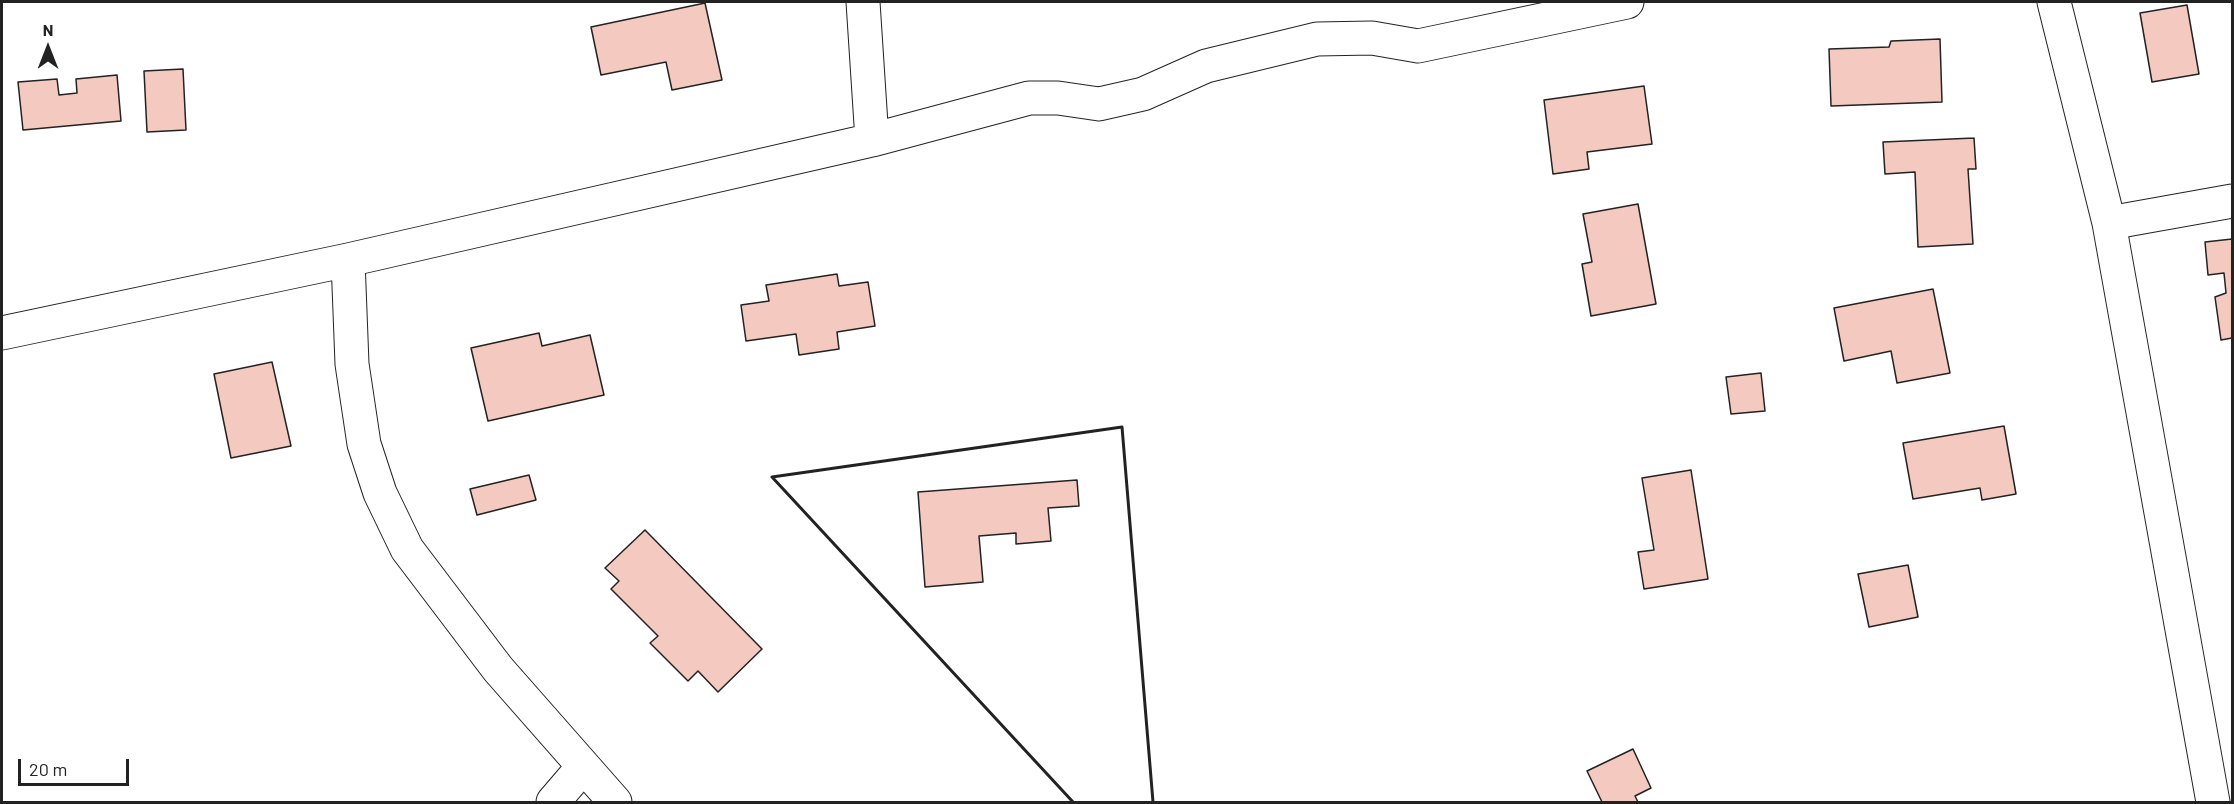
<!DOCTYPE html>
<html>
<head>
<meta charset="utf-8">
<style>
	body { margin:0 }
	#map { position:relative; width:2234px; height:804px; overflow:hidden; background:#fff; font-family:Barlow,sans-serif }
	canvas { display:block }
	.frame { position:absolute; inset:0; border:3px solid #222; pointer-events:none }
	.north { position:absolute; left:18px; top:18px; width:60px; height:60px; -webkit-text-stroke:4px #fff; paint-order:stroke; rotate:0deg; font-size:16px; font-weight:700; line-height:24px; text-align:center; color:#222 }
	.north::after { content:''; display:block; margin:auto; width:21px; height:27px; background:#222; clip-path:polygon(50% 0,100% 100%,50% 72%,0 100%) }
	.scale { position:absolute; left:18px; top:759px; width:111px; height:27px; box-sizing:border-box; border:3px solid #222; border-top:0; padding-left:8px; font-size:18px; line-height:21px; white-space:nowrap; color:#222; -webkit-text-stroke:4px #fff; paint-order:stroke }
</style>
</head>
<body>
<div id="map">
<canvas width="2234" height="804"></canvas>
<div class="frame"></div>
<div class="north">N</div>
<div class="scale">20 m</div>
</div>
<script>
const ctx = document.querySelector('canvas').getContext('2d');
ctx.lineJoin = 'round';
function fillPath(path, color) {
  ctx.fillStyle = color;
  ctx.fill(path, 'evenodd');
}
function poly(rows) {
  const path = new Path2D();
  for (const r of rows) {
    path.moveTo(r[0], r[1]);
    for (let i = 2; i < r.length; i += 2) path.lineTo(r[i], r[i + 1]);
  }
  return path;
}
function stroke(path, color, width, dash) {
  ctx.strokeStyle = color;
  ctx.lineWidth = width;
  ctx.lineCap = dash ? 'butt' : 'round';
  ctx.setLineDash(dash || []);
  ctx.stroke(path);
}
const building = poly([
	[705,3,722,80,672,90,666,62,601,75,591,27,705,3],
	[2187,5,2199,74,2152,82,2140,13,2187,5],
	[1940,39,1942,102,1831,106,1829,49,1889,47,1891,41,1940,39],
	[183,69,186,130,147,132,144,71,183,69],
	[117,75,121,121,23,130,18,82,57,79,59,95,77,93,76,79,117,75],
	[1644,86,1652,144,1587,152,1589,169,1553,174,1544,100,1644,86],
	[1974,138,1976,169,1968,169,1973,244,1918,247,1915,172,1885,174,1883,142,1974,138],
	[1638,204,1656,304,1591,316,1582,264,1592,262,1583,214,1638,204],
	[2232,239,2232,338,2221,340,2215,297,2226,293,2224,273,2208,275,2205,242,2232,239],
	[837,274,839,286,868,282,875,326,837,332,839,349,799,355,796,334,746,341,741,305,769,301,766,285,837,274],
	[1933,289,1950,373,1897,383,1891,351,1844,361,1834,308,1933,289],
	[539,333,542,346,590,335,604,395,488,421,471,348,539,333],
	[272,362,291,446,231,458,214,374,272,362],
	[1761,373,1765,411,1731,414,1726,377,1761,373],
	[2004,426,2016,494,1982,500,1980,488,1913,499,1903,443,2004,426],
	[1691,470,1708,579,1644,589,1638,552,1654,550,1642,478,1691,470],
	[529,475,536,500,477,515,470,489,529,475],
	[1077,480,1079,506,1048,508,1051,541,1016,544,1016,533,979,536,983,582,925,587,918,492,1077,480],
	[645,530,762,649,718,692,698,671,688,681,650,643,658,636,611,589,619,581,605,568,645,530],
	[1908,565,1918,617,1869,627,1858,574,1908,565],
	[1633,749,1651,788,1635,796,1638,802,1602,802,1587,771,1633,749]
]);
fillPath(building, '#f3c9c0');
stroke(building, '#222', 1.5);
const minor = poly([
	[863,2,872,140],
	[2054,2,2109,223,2213,802],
	[2109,223,2232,201],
	[348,260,352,364,364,444,380,493,407,549,498,669,615,802],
	[2,333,348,260,872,140,1029,98,1058,98,1099,104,1143,94,1206,66,1317,39,1372,38,1418,46,1627,2],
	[553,802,583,767]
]);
stroke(minor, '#222', 35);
stroke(minor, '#fff', 33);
stroke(poly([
	[1073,802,772,477,1122,427,1153,802]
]), '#222', 3);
</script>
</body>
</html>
